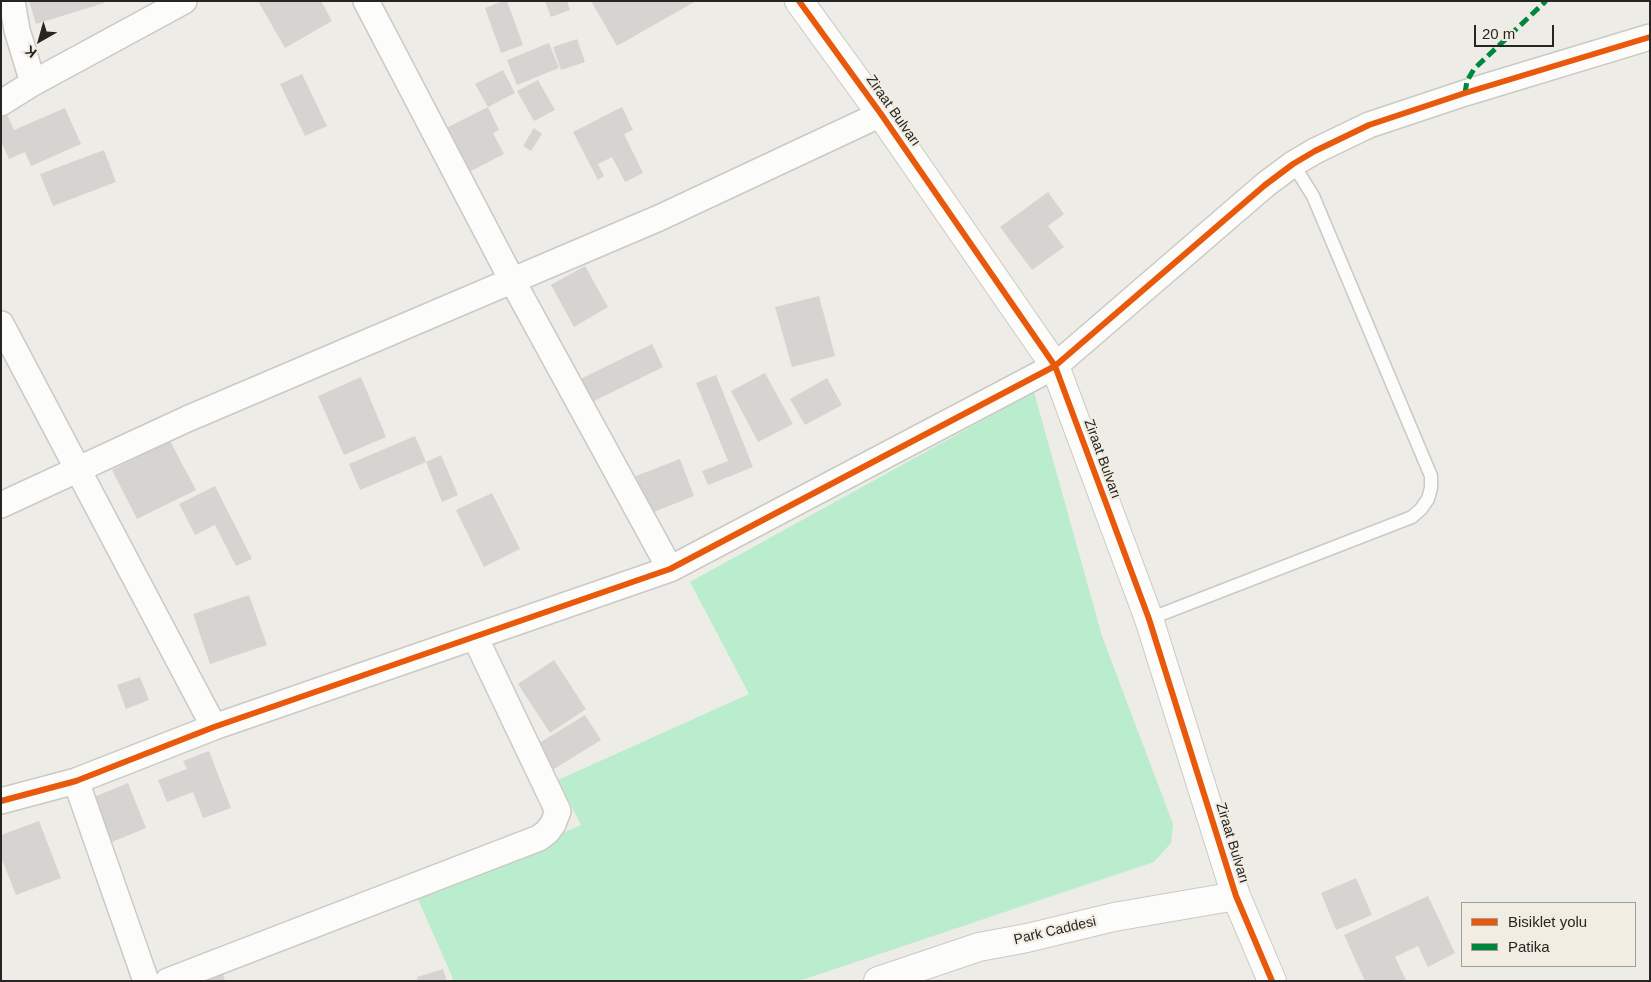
<!DOCTYPE html>
<html>
<head>
<meta charset="utf-8">
<style>
	body { margin:0 }
	#map { position:relative; width:1651px; height:982px; overflow:hidden; background:#eeece6; font-family:Arial,sans-serif }
	canvas { display:block }
	.frame { position:absolute; inset:0; border:2px solid #272521; pointer-events:none }
	.legend { position:absolute; left:1461px; top:902px; width:175px; height:65px; box-sizing:border-box; background:#f1ede2; border:1px solid #a09d95; margin:0; padding:6px 9px; list-style:none; font-size:15px; color:#272521 }
	.legend li { display:flex; align-items:center; gap:10px; height:25px }
	.legend b { width:25px; border:1px solid #a09d95 }
	.north { position:absolute; left:15px; top:15px; width:50px; height:50px; -webkit-text-stroke:4px #f1ede2; paint-order:stroke; rotate:218deg; font-size:14px; font-weight:700; line-height:20px; text-align:center; color:#272521 }
	.north::after { content:''; display:block; margin:auto; width:18px; height:22px; background:#272521; clip-path:polygon(50% 0,100% 100%,50% 72%,0 100%) }
	.scale { position:absolute; left:1474px; top:25px; width:80px; height:22px; box-sizing:border-box; border:2px solid #272521; border-top:0; padding-left:6px; font-size:15px; line-height:18px; white-space:nowrap; color:#272521; -webkit-text-stroke:4px #f1ede2; paint-order:stroke }
</style>
</head>
<body>
<div id="map">
<canvas width="1651" height="982"></canvas>
<div class="frame"></div>
<ul class="legend">
<li><b style="height:6px;background:#e8590c"></b>Bisiklet yolu</li>
<li><b style="height:6px;background:#00873e"></b>Patika</li>
</ul>
<div class="north">K</div>
<div class="scale">20 m</div>
</div>
<script>
const ctx = document.querySelector('canvas').getContext('2d');
ctx.lineJoin = 'round';
function fillPath(path, color) {
  ctx.fillStyle = color;
  ctx.fill(path, 'evenodd');
}
function poly(rows) {
  const path = new Path2D();
  for (const r of rows) {
    path.moveTo(r[0], r[1]);
    for (let i = 2; i < r.length; i += 2) path.lineTo(r[i], r[i + 1]);
  }
  return path;
}
function stroke(path, color, width, dash) {
  ctx.strokeStyle = color;
  ctx.lineWidth = width;
  ctx.lineCap = dash ? 'butt' : 'round';
  ctx.setLineDash(dash || []);
  ctx.stroke(path);
}
function write(font, color, halo, rows, align = 'center') {
  ctx.font = font + ' Arial,sans-serif';
  ctx.lineWidth = 4.5;
  ctx.setLineDash([]);
  ctx.textBaseline = 'middle';
  ctx.strokeStyle = halo;
  ctx.fillStyle = color;
  for (const [text, x, y, turn = 0] of rows) {
    ctx.save();
    ctx.translate(x, y);
    ctx.rotate((+turn || 0) * Math.PI / 180);
    ctx.textAlign = isNaN(turn) ? turn : align;
    if (halo) ctx.strokeText(text, 0, 0);
    ctx.fillText(text, 0, 0);
    ctx.restore();
  }
}
fillPath(poly([
	[1034,392,1102,636,1173,824,1171,843,1154,862,799,981,454,981,417,897,581,825,558,780,749,694,690,582]
]), '#baedce');
fillPath(poly([
	[29,1,103,1,104,3,36,24],
	[258,1,321,1,332,21,285,48],
	[503,1,507,1,523,45,501,53,485,8],
	[545,1,567,1,570,10,551,17],
	[591,1,696,1,617,46],
	[577,39,585,62,561,70,553,47],
	[549,43,559,68,517,85,507,60],
	[503,70,515,93,488,107,475,84],
	[302,74,327,126,305,136,280,84],
	[538,80,555,110,534,121,517,91],
	[488,107,499,130,493,133,504,154,469,172,446,128],
	[622,107,633,130,624,134,643,173,625,182,612,157,598,164,604,176,598,180,573,132],
	[4,108,14,130,65,108,81,144,31,166,25,152,9,159,1,141,1,110],
	[534,128,542,134,531,151,523,146],
	[104,150,116,182,53,206,40,174],
	[1048,192,1064,214,1048,226,1064,247,1032,270,1000,227],
	[585,266,608,307,574,327,551,285],
	[819,296,835,356,792,367,775,307],
	[652,344,663,367,586,405,574,382],
	[765,373,793,424,758,442,731,391],
	[716,375,753,467,708,485,702,471,728,461,696,383],
	[361,377,386,437,344,455,318,396],
	[827,378,842,405,805,425,790,399],
	[415,436,426,462,360,490,349,464],
	[170,441,196,490,137,519,112,470],
	[441,455,458,495,442,502,426,462],
	[680,459,694,496,651,513,636,476],
	[215,486,252,559,236,566,215,525,195,535,179,504],
	[492,493,520,549,484,567,456,510],
	[249,595,267,645,210,664,193,614],
	[554,660,586,709,550,733,518,684],
	[140,677,149,700,126,709,117,685],
	[585,715,601,740,546,774,531,748],
	[209,751,231,808,203,818,193,792,167,802,158,780,187,769,183,761],
	[128,783,146,828,107,844,89,799],
	[39,821,61,878,16,895,1,857,1,835],
	[1356,878,1372,915,1336,930,1321,893],
	[1428,896,1455,953,1428,967,1418,946,1395,957,1406,980,1365,981,1344,935],
	[443,969,447,981,418,981,417,977],
	[222,970,225,981,187,981]
]), '#d6d4d0');
const lane = poly([
	[1149,619,1412,517,1421,509,1428,499,1431,488,1431,476,1313,196,1293,164]
]);
const street = poly([
	[12,1,17,30,33,83],
	[366,1,512,280,670,569],
	[1,103,33,83,184,1],
	[1,324,214,727],
	[1,505,187,419,659,218,881,114],
	[76,781,146,981],
	[1,801,76,781,214,727,670,569,1055,366,1265,185,1293,164,1315,151,1369,125,1465,93,1650,37],
	[168,981,539,838,547,832,553,824,558,811,475,637]
]);
const secondary = poly([
	[799,1,881,114,1055,366,1149,619,1236,896,1272,981],
	[878,981,979,947,1027,938,1114,917,1236,896]
]);
stroke(lane, '#cbc9c5', 15);
stroke(street, '#cbc9c5', 28);
stroke(secondary, '#cbc9c5', 30);
stroke(lane, '#fcfcfb', 12);
stroke(street, '#fcfcfb', 25);
stroke(secondary, '#fcfcfb', 28);
stroke(poly([
	[1465,93,1467,81,1474,69,1546,1]
]), '#00873e', 5, [10, 5]);
stroke(poly([
	[799,1,881,114,1055,366,1149,619,1236,896,1272,981],
	[1,801,76,781,214,727,670,569,1055,366,1265,185,1293,164,1315,151,1369,125,1465,93,1650,37]
]), '#e8590c', 6);
write('14px', '#272521', '#f1ede2', [
	["Ziraat Bulvarı",893,111,55],
	["Ziraat Bulvarı",1102,459,70],
	["Ziraat Bulvarı",1232,843,73],
	["Park Caddesi",1055,931,-13]
]);
</script>
</body>
</html>
